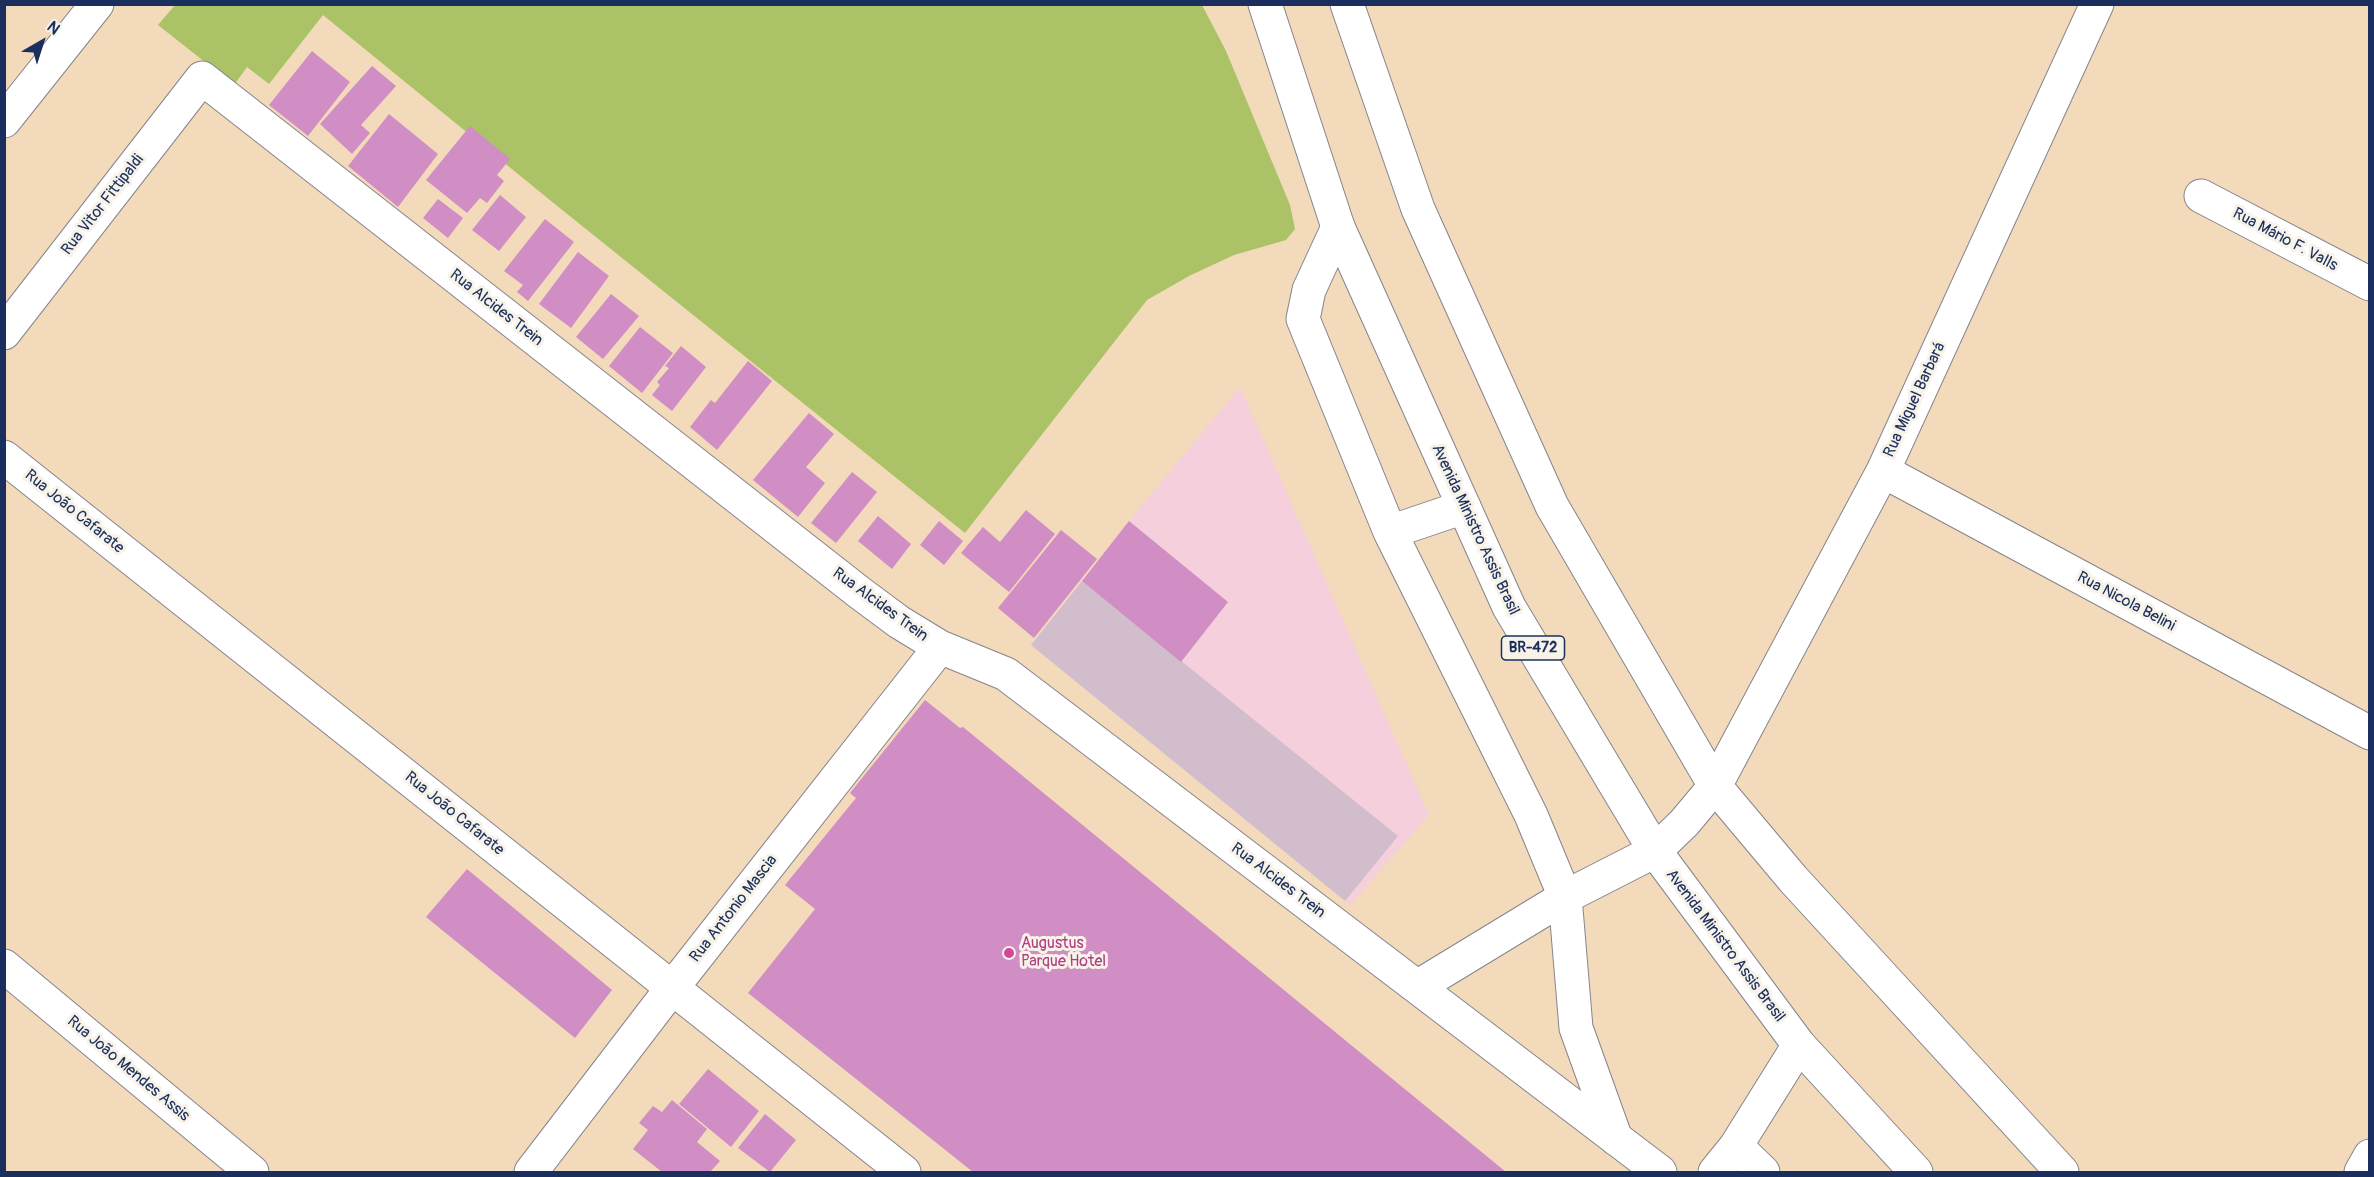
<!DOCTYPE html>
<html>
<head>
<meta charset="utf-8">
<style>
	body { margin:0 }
	#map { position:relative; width:2374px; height:1177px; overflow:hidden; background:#f2dabb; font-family:Pangolin,sans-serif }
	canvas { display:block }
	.frame { position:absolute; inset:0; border:6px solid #1b2f5e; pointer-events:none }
	.north { position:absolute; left:12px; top:12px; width:60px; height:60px; -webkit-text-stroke:4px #f7f3e8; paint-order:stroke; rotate:39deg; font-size:16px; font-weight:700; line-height:24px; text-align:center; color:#1b2f5e }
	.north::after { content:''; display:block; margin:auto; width:21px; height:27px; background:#1b2f5e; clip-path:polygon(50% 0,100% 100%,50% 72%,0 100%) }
</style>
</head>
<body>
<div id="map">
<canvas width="2374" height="1177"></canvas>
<div class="frame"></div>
<div class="north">N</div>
</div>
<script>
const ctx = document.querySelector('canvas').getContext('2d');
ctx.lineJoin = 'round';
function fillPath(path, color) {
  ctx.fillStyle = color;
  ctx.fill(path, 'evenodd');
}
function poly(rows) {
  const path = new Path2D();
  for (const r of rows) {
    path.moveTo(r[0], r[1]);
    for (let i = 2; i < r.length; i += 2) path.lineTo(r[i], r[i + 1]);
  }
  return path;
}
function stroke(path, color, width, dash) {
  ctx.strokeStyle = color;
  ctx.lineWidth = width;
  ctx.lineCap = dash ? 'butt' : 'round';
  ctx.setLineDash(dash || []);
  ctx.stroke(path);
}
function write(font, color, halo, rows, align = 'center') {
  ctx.font = font + ' Pangolin,sans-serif';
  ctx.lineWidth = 6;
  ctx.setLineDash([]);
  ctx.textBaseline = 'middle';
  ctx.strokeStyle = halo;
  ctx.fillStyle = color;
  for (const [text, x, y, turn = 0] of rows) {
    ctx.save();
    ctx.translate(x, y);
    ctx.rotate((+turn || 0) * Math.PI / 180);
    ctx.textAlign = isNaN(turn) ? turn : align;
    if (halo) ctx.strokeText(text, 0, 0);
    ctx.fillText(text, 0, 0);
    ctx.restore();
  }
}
fillPath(poly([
	[1240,387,1429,815,1350,905,1031,645,1129,521]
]), '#f5cfdb');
fillPath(poly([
	[1082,581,1398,836,1345,901,1031,645]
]), '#d1bdcc');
fillPath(poly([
	[176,4,1202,5,1226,51,1290,205,1295,229,1286,240,1234,255,1189,276,1147,300,965,533,556,205,323,15,269,84,247,67,234,85,158,25]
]), '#acc266');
fillPath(poly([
	[312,51,350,82,308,136,269,105],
	[372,66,396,86,361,125,370,133,352,154,320,124],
	[389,114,438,154,398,207,348,166],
	[470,126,510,159,497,175,504,181,487,203,480,198,467,213,426,180],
	[500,195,526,217,499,251,472,230],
	[438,199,463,218,448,238,423,218],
	[545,219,574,242,528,301,517,292,523,285,504,271],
	[578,252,609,276,571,328,539,304],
	[611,294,639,316,603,359,576,337],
	[640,327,673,353,642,393,609,366],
	[681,346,706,367,672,411,652,395,660,385,657,382,669,368,665,366],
	[748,361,772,381,717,450,690,427,711,400,715,403],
	[809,413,834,434,806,467,825,483,798,517,753,480],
	[852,472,877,492,836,543,811,523],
	[1026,510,1055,534,1009,592,961,553,983,527,1000,542],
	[878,516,911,544,892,569,858,541],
	[939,521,963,541,944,565,920,545],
	[1129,521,1228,602,1181,662,1082,581],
	[1061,530,1097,559,1034,638,998,608],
	[925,700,960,728,963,727,1506,1172,973,1172,748,993,815,909,785,885,856,798,850,793],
	[467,869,612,990,575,1038,426,917],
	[708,1069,759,1111,731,1147,679,1104],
	[672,1100,707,1129,697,1142,720,1161,710,1172,662,1172,633,1149,648,1130,639,1123,653,1106,662,1112],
	[765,1114,796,1140,770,1172,738,1148]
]), '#d08ec4');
const minor = poly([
	[1347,4,1418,209,1552,506,1715,786,1793,879,2062,1172],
	[2201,196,2370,284],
	[1338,227,1309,290,1303,319,1390,532,1531,815,1565,897,1576,1028,1616,1139],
	[4,333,202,78,860,593,899,622,940,647,1006,674,1660,1172],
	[4,457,904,1172],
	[1883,471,2370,733],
	[1390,532,1464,507],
	[4,966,252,1172],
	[1417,987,1565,897,1655,851,1684,823,1715,786,1883,471,2097,4],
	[1736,1146,1763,1172],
	[531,1172,672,988,940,647],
	[1715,1172,1736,1146,1799,1045],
	[2361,1172,2370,1156]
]);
const highway = poly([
	[1265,4,1338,227,1509,607,1655,851,1799,1045,1916,1172],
	[4,121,97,4]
]);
stroke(minor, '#86848c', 35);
stroke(highway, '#86848c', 35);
stroke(minor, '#fff', 33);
stroke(highway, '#fff', 33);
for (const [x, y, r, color] of [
	[1009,953,6,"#d1479c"]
]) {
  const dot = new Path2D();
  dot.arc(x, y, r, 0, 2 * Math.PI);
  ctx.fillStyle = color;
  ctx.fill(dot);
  stroke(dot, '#f7f3e8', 2);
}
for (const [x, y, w] of [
	[1533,648,63]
]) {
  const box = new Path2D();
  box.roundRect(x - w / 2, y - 12, w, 24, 4.5);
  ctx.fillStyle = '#f7f3e8';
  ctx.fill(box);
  stroke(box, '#1b2f5e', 1.5);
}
write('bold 15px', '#1b2f5e', null, [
	["BR-472",1533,648]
]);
write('16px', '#1b2f5e', '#f7f3e8', [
	["Rua Vitor Fittipaldi",103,205,-52],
	["Rua Mário F. Valls",2285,240,28],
	["Rua Alcides Trein",496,308,38],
	["Rua Miguel Barbará",1915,400,-65],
	["Rua João Cafarate",74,512,39],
	["Avenida Ministro Assis Brasil",1475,530,65],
	["Rua Nicola Belini",2126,602,28],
	["Rua Alcides Trein",880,605,36],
	["Rua João Cafarate",454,814,39],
	["Rua Alcides Trein",1278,881,37],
	["Rua Antonio Mascia",734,909,-52],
	["Avenida Ministro Assis Brasil",1725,946,53],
	["Rua João Mendes Assis",128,1069,40]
]);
write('16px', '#b23c85', '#f7f3e8', [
	["Augustus",1021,944],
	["Parque Hotel",1021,962]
], 'left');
</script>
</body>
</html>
